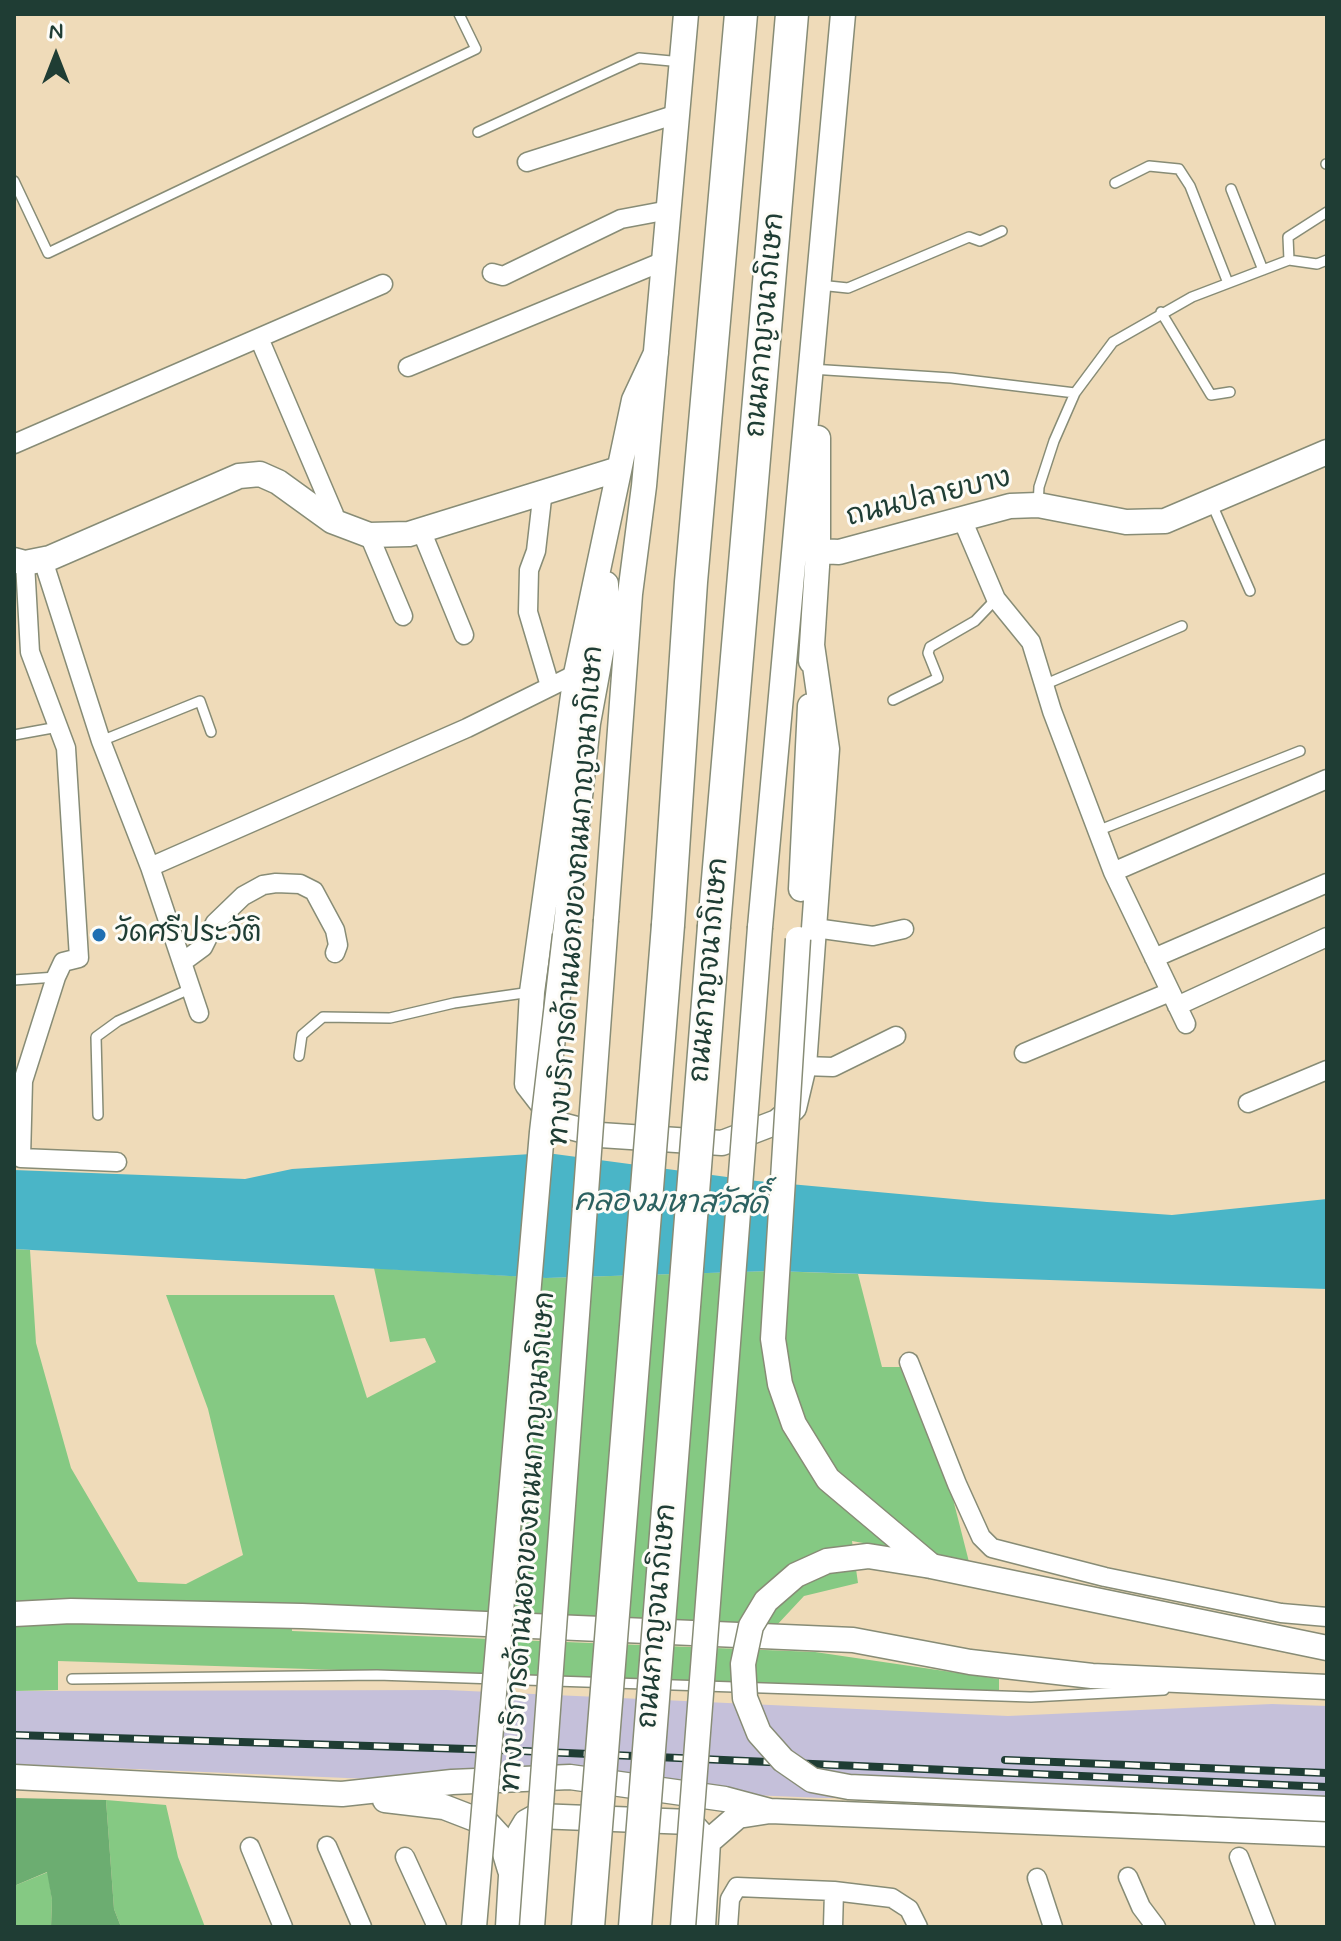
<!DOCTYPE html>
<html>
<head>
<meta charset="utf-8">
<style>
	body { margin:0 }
	#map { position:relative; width:1341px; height:1941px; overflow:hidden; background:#efdbb9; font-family:Mynerve,sans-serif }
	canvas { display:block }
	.frame { position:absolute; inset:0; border:16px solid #1f3d34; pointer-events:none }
	.north { position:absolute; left:16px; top:16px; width:80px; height:80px; -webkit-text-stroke:6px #fdfcf7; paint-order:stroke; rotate:0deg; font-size:22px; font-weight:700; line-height:32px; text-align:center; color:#1f3d34 }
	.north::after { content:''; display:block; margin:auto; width:28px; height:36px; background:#1f3d34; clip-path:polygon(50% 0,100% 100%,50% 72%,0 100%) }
</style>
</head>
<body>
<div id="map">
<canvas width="1341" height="1941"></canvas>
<div class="frame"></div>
<div class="north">N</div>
</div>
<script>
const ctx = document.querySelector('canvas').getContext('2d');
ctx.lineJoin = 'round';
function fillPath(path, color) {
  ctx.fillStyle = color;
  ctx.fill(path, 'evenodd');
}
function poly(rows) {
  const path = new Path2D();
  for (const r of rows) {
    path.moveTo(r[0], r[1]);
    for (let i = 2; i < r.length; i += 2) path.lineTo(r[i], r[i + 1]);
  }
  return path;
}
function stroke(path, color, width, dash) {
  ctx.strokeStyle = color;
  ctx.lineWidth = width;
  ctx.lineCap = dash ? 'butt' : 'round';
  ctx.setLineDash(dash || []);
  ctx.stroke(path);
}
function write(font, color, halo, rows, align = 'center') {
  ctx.font = font + ' Mynerve,"Playpen Sans Thai",sans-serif';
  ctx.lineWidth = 6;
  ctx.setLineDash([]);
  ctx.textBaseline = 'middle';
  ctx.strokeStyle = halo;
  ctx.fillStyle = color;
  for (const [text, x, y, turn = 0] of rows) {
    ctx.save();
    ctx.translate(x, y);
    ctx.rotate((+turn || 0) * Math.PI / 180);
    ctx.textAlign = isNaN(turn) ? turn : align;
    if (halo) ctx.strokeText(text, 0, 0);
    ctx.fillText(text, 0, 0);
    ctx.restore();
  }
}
fillPath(poly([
	[447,1690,1008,1716,1272,1704,1327,1706,1327,1800,822,1798,14,1764,14,1691]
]), '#c5c0da');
fillPath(poly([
	[14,1249,30,1250,36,1343,71,1468,138,1582,186,1584,243,1555,208,1409,166,1295,334,1295,367,1398,436,1362,425,1338,390,1342,374,1268,546,1278,772,1271,858,1274,882,1367,900,1367,953,1499,969,1562,852,1541,858,1583,804,1596,776,1626,737,1629,291,1603,292,1631,815,1652,999,1679,999,1691,58,1661,58,1690,14,1691],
	[106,1800,166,1805,178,1857,205,1927,121,1927,114,1909],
	[48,1872,52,1900,51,1927,14,1927,14,1886]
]), '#85c983');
fillPath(poly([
	[14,1798,106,1800,114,1909,121,1927,51,1927,52,1900,47,1872,14,1886]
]), '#6cad71');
fillPath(poly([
	[547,1153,757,1181,987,1202,1172,1215,1327,1199,1327,1289,772,1271,546,1278,14,1249,14,1170,245,1179,292,1169]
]), '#4ab5c7');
const lane = poly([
	[478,132,639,58,682,62],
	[1326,164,1327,164],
	[14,181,48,253,476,49,459,14],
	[1115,183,1149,166,1179,169,1190,186,1228,283],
	[1231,189,1263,270],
	[1289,260,1288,237,1327,212],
	[819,285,848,288,969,237,980,241,1002,231],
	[1161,312,1211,395,1230,392],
	[811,369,951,378,1075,393],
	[1211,502,1250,591],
	[1038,505,1039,487,1054,441,1075,393,1113,342,1192,297,1289,260,1317,264,1327,260],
	[1046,684,1182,626],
	[893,700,938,678,928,653,930,647,975,621,996,599],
	[14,735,58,727],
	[101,741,200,701,211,732],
	[1097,831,1300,751],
	[14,980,56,977],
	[299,1056,302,1035,323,1017,390,1018,454,1003,531,992],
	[98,1115,96,1037,118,1021,192,988],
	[72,1679,377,1675,1031,1697,1164,1690]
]);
const street = poly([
	[527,162,677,114],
	[492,273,503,276,621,219,669,210],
	[259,338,334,514,332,521],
	[408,367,664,261],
	[14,444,383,284],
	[543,490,536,551,529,570,528,612,550,686],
	[962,519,996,599,1031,642,1052,711,1113,872,1186,1024],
	[421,530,464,635],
	[369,535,403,616],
	[43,560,101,741,150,867,199,1013],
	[150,867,467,728,576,674],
	[1113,872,1327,779],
	[815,928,873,936,904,929],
	[1154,958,1327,883],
	[184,961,203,947,215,923,243,896,263,885,276,883,300,884,314,891,335,930,338,945,335,953],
	[1177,1006,1327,937],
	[1024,1053,1170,992],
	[804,1066,833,1067,896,1036],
	[1248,1103,1327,1070],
	[14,1149,21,1158,117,1162],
	[21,1158,23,1081,56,977,63,962,79,958,66,748,30,652,25,563],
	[909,1362,957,1484,981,1537,992,1548,1105,1577,1281,1613,1327,1617],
	[327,1846,362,1927],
	[250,1847,283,1927],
	[405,1857,437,1927],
	[1239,1857,1266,1927],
	[1128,1877,1141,1907,1156,1927],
	[1037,1878,1053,1927],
	[728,1927,730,1899,737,1887,834,1891,892,1898,909,1909,918,1927],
	[833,1927,834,1891]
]);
const secondary = poly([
	[656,353,634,400,576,674,532,992,527,1084,558,1124,600,1135,722,1143,777,1122,794,1108,804,1066,827,749,812,645],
	[818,551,839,552,1010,506,1038,505,1126,522,1165,521,1327,452],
	[14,560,25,563,50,558,239,476,260,474,278,482,332,521,369,535,409,534,619,469],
	[811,661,818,551,818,438],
	[801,889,810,706],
	[606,920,630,594,644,486,686,14],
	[760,927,843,14],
	[565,935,588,723,607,620,606,584],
	[931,1566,1327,1648],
	[14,1614,71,1611,302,1616,853,1640,970,1662,1092,1676,1327,1687],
	[14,1777,342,1794,452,1782,570,1777,725,1799,770,1811],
	[385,1800,444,1807,488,1824,500,1837,510,1870],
	[708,1842,738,1816,770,1811,1327,1834],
	[508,1927,511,1876,520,1832,526,1822,537,1816,690,1822,708,1842,703,1927]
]);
const highway = poly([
	[668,925,691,582,741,14],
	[714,926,792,14]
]);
stroke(lane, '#878c76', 12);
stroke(street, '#878c76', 21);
stroke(secondary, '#878c76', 27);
stroke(highway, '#878c76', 35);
stroke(lane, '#fff', 9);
stroke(street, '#fff', 18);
stroke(secondary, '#fff', 24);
stroke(highway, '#fff', 32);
const rail = poly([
	[14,1735,500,1750,1327,1787],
	[1005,1760,1327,1773]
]);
stroke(rail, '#1f3d34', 8);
stroke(rail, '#fdfcf7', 5, [15]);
const secondaryBridge = poly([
	[798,939,773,1339,780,1384,794,1424,828,1479,929,1564],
	[931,1566,868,1556,827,1561,796,1575,766,1601,751,1626,743,1664,745,1698,759,1733,783,1760,812,1780,849,1787,1327,1809],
	[474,1927,542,1132,565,935],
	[532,1927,606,920],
	[683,1927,760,927]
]);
const highwayBridge = poly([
	[588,1927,668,925],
	[635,1927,714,926]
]);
stroke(secondaryBridge, '#878c76', 27, []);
stroke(highwayBridge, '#878c76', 35, []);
stroke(secondaryBridge, '#fff', 24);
stroke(highwayBridge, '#fff', 32);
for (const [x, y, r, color] of [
	[99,935,8,"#1f6fb2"]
]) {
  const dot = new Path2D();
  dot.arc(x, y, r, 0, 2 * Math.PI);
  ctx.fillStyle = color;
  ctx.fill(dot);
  stroke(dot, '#fdfcf7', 3);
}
write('28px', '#1f3d34', '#fdfcf7', [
	["ถนนกาญจนาภิเษก",767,325,-85],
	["ถนนปลายบาง",929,499,-14],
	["ทางบริการด้านนอกของถนนกาญจนาภิเษก",578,896,-86],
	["ถนนกาญจนาภิเษก",711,970,-85],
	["ทางบริการด้านนอกของถนนกาญจนาภิเษก",530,1542,-86],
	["ถนนกาญจนาภิเษก",659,1616,-85]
]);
write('28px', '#1f3d34', '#fdfcf7', [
	["วัดศรีประวัติ",115,935]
], 'left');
write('italic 30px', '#2c6160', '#fdfcf7', [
	["คลองมหาสวัสดิ์",671,1205,1]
]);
</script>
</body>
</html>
